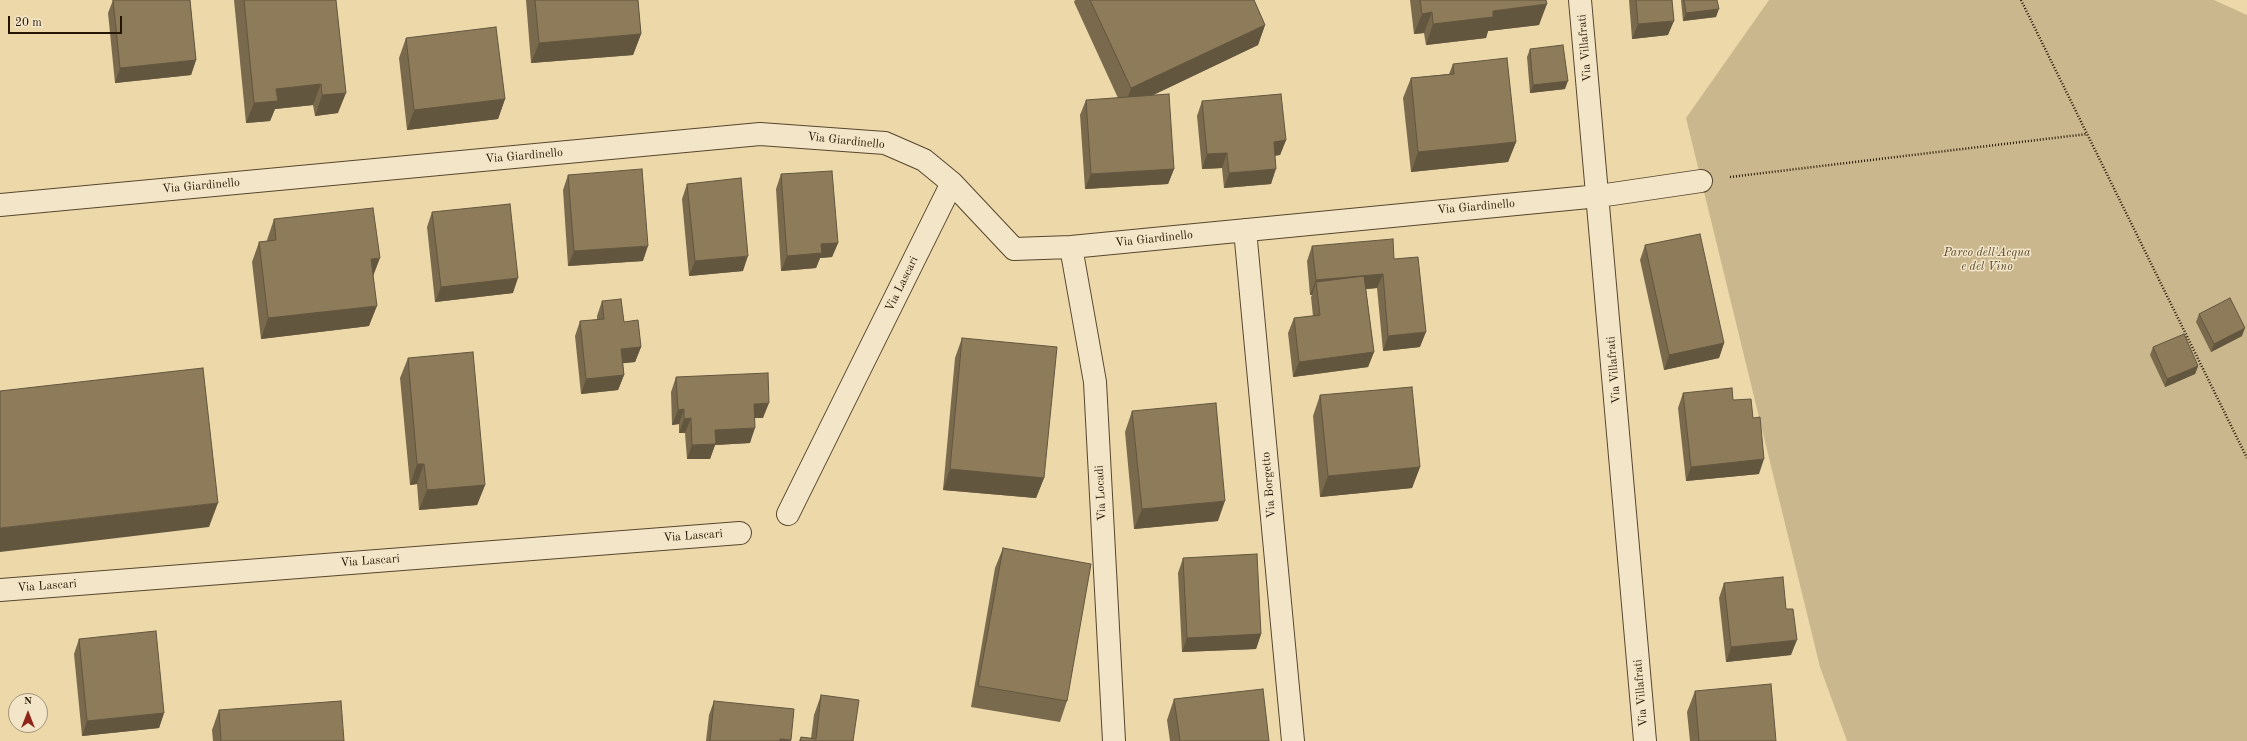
<!DOCTYPE html>
<html>
<head>
<meta charset="utf-8">
<style>
	body { margin:0 }
	#map { position:relative; width:2247px; height:741px; overflow:hidden; background:#edd8aa; font-family:"Old Standard TT",serif }
	canvas { display:block }
	.north { position:absolute; left:8px; top:693px; width:40px; height:40px; box-sizing:border-box; background:#f3e6c8; border:1px solid #a1937a; border-radius:50%; rotate:0deg; font-size:11px; font-weight:700; line-height:16px; text-align:center; color:#251604 }
	.north::after { content:''; display:block; margin:auto; width:14px; height:18px; background:#8f2418; clip-path:polygon(50% 0,100% 100%,50% 72%,0 100%) }
	.scale { position:absolute; left:8px; top:16px; width:114px; height:18px; box-sizing:border-box; border:2px solid #251604; border-top:0; padding-left:5px; font-size:12px; line-height:14px; white-space:nowrap; color:#251604; -webkit-text-stroke:3px #f3e6c8; paint-order:stroke }
</style>
</head>
<body>
<div id="map">
<canvas width="2247" height="741"></canvas>
<div class="north">N</div>
<div class="scale">20 m</div>
</div>
<script>
const ctx = document.querySelector('canvas').getContext('2d');
ctx.lineJoin = 'round';
function fillPath(path, color) {
  ctx.fillStyle = color;
  ctx.fill(path, 'evenodd');
}
function poly(rows) {
  const path = new Path2D();
  for (const r of rows) {
    path.moveTo(r[0], r[1]);
    for (let i = 2; i < r.length; i += 2) path.lineTo(r[i], r[i + 1]);
  }
  return path;
}
function stroke(path, color, width, dash) {
  ctx.strokeStyle = color;
  ctx.lineWidth = width;
  ctx.lineCap = dash ? 'butt' : 'round';
  ctx.setLineDash(dash || []);
  ctx.stroke(path);
}
function write(font, color, halo, rows, align = 'center') {
  ctx.font = font + ' "Old Standard TT",serif';
  ctx.lineWidth = 3;
  ctx.setLineDash([]);
  ctx.textBaseline = 'middle';
  ctx.strokeStyle = halo;
  ctx.fillStyle = color;
  for (const [text, x, y, turn = 0] of rows) {
    ctx.save();
    ctx.translate(x, y);
    ctx.rotate((+turn || 0) * Math.PI / 180);
    ctx.textAlign = isNaN(turn) ? turn : align;
    if (halo) ctx.strokeText(text, 0, 0);
    ctx.fillText(text, 0, 0);
    ctx.restore();
  }
}
fillPath(poly([
	[1769,0,2214,0,2247,15,2247,741,1847,741,1820,667,1686,118]
]), '#cbb78e');
const minor = poly([
	[1580,0,1645,741],
	[0,205,760,134,885,143,924,160,952,183,1014,249,1071,247,1599,196,1701,181],
	[1245,230,1293,741],
	[1071,247,1095,382,1114,741],
	[788,514,952,183],
	[0,590,740,533]
]);
stroke(minor, '#57462e', 24);
stroke(poly([
	[2021,0,2247,458],
	[1730,177,2087,134]
]), '#251604', 2.5, [1, 2]);
stroke(minor, '#f3e6c8', 22);
fillPath(poly([
	[113,0,190,0,196,60,191,75,115,83,108,13],
	[234,0,336,0,338,113,315,116,313,105,275,109,270,121,246,123],
	[526,0,638,0,641,34,633,55,531,63],
	[1075,0,1254,0,1265,25,1258,45,1153,95,1174,169,1168,184,1085,189,1080,115,1086,100,1118,98,1074,2],
	[1410,0,1546,0,1539,25,1488,31,1486,38,1426,45,1424,33,1414,34],
	[1629,0,1672,0,1668,35,1632,39],
	[1681,0,1717,0,1716,17,1683,21],
	[406,38,505,99,498,119,407,130,399,58],
	[1530,49,1565,89,1530,93,1527,57],
	[1453,64,1516,142,1508,162,1411,172,1403,98,1411,78,1449,74],
	[1202,101,1286,140,1280,155,1275,156,1271,184,1224,188,1222,168,1202,169,1197,116],
	[781,174,838,243,832,257,820,258,816,268,781,271,776,189],
	[568,175,643,261,568,266,563,190],
	[687,184,743,271,689,276,682,199],
	[432,212,513,293,435,302,427,227],
	[274,219,373,276,369,326,261,339,252,262,259,242,267,241,267,240],
	[1645,245,1724,343,1719,358,1664,370,1640,260],
	[1312,246,1394,259,1420,347,1383,351,1377,288,1366,289,1374,352,1368,367,1293,377,1288,333,1294,318,1313,316,1311,297,1312,295,1310,295,1307,261],
	[602,301,624,322,641,347,635,362,623,363,624,375,618,390,581,394,575,336,580,321,597,320,597,316],
	[2199,314,2242,336,2211,352,2196,322],
	[962,338,1044,478,1036,498,943,490,955,358],
	[2153,347,2198,366,2195,374,2165,387,2150,355],
	[408,358,485,485,477,505,419,510,417,484,410,485,400,378],
	[676,377,763,418,755,418,750,443,715,445,710,459,687,459,685,433,679,433,679,424,672,425,671,392],
	[1683,393,1733,400,1753,418,1759,474,1686,481,1678,408],
	[1320,395,1420,467,1412,488,1320,497,1313,416],
	[1132,411,1218,521,1134,529,1125,432],
	[1003,548,1067,701,1060,722,971,707,995,568],
	[1183,558,1261,634,1256,649,1182,652,1178,573],
	[1724,583,1791,655,1726,662,1719,598],
	[79,639,164,713,159,728,82,736,74,654],
	[1695,691,1776,741,1690,741,1687,712],
	[821,695,853,741,799,741,801,737,811,738,814,715],
	[1174,699,1269,741,1170,741,1167,720],
	[714,701,791,741,706,741,709,715],
	[219,710,344,741,213,741,212,730]
]), '#796a4d');
fillPath(poly([
	[1547,4,1539,25,1488,31,1486,38,1426,45,1433,24,1493,11],
	[1719,9,1716,17,1683,21,1686,13],
	[1432,12,1424,33,1414,34,1422,14],
	[1674,21,1668,35,1632,39,1638,24],
	[1265,25,1258,45,1124,109,1131,88],
	[641,34,633,55,531,63,539,43],
	[196,60,191,75,115,83,120,68],
	[1568,81,1565,89,1530,93,1533,85],
	[321,84,313,105,275,109,270,121,246,123,254,103,276,89],
	[346,93,338,113,315,116,322,95],
	[505,99,498,119,407,130,414,110],
	[1286,140,1280,155,1268,156,1274,142],
	[1516,142,1508,162,1411,172,1418,152],
	[1227,153,1222,168,1202,169,1207,154],
	[1174,169,1168,184,1085,189,1091,174],
	[1276,169,1271,184,1224,188,1229,173],
	[838,243,832,257,820,258,816,268,781,271,787,256,821,244],
	[648,246,643,261,568,266,574,251],
	[748,256,743,271,689,276,695,261],
	[380,258,372,279,371,259],
	[1383,274,1377,288,1318,294,1316,282,1312,295,1310,295,1316,280],
	[518,278,513,293,435,302,441,287],
	[377,306,369,326,261,339,268,318],
	[2245,328,2242,336,2211,352,2214,344],
	[1426,332,1420,347,1383,351,1388,336],
	[1724,343,1719,358,1664,370,1669,355],
	[641,347,635,362,616,364,621,349],
	[1374,352,1368,367,1293,377,1299,362],
	[2198,366,2195,374,2165,387,2167,379],
	[624,375,618,390,581,394,586,379],
	[769,403,763,418,749,418,754,404],
	[684,409,679,424,672,425,678,410],
	[691,418,685,433,679,433,684,419],
	[755,428,750,443,715,445,710,459,687,459,692,445,715,430],
	[1764,459,1759,474,1686,481,1691,467],
	[417,464,424,464,417,484,410,485],
	[1420,467,1412,488,1320,497,1328,476],
	[950,469,1044,478,1036,498,943,490],
	[485,485,477,505,419,510,427,490],
	[1225,501,1218,521,1134,529,1142,509],
	[218,503,209,527,0,552,0,528],
	[1261,634,1256,649,1182,652,1187,638],
	[1797,640,1791,655,1726,662,1731,647],
	[164,713,159,728,82,736,87,721],
	[780,739,791,740,791,741,779,741]
]), '#63563f');
const building = poly([
	[113,0,190,0,196,60,120,68,113,0],
	[244,0,336,0,346,93,322,95,321,84,276,89,278,101,254,103,244,0],
	[535,0,638,0,641,34,539,43,535,0],
	[1090,0,1254,0,1265,25,1131,88,1090,0],
	[1420,0,1546,0,1547,4,1493,11,1493,17,1433,24,1432,12,1422,14,1420,0],
	[1636,0,1672,0,1674,21,1638,24,1636,0],
	[1684,0,1717,0,1719,9,1686,13,1684,0],
	[496,27,505,99,414,110,406,38,496,27],
	[1563,45,1568,81,1533,85,1530,49,1563,45],
	[1507,58,1516,142,1418,152,1411,78,1454,74,1453,64,1507,58],
	[1169,94,1174,169,1091,174,1086,100,1169,94],
	[1281,94,1286,140,1274,142,1276,169,1229,173,1227,153,1207,154,1202,101,1281,94],
	[642,169,648,246,574,251,568,175,642,169],
	[832,171,838,243,821,244,822,253,787,256,781,174,832,171],
	[741,178,748,256,695,261,687,184,741,178],
	[510,204,518,278,441,287,432,212,510,204],
	[373,208,380,258,371,259,377,306,268,318,259,242,276,240,274,219,373,208],
	[1700,234,1724,343,1669,355,1645,245,1700,234],
	[1393,239,1394,259,1418,257,1426,332,1388,336,1383,274,1316,280,1312,246,1393,239],
	[1364,276,1374,352,1299,362,1294,318,1320,315,1316,282,1364,276],
	[2230,298,2245,328,2214,344,2199,314,2230,298],
	[621,299,624,322,638,320,641,347,621,349,624,375,586,379,580,321,604,319,602,301,621,299],
	[2184,334,2198,366,2167,379,2153,347,2184,334],
	[962,338,1057,347,1044,478,950,469,962,338],
	[473,352,485,485,427,490,424,464,417,464,408,358,473,352],
	[203,368,218,503,0,528,0,391,203,368],
	[768,373,769,403,754,404,755,428,715,430,716,444,692,445,691,418,684,419,684,409,678,410,676,377,768,373],
	[1412,387,1420,467,1328,476,1320,395,1412,387],
	[1732,388,1733,400,1751,399,1753,418,1760,417,1764,459,1691,467,1683,393,1732,388],
	[1216,403,1225,501,1142,509,1132,411,1216,403],
	[1003,548,1091,564,1067,701,978,686,1003,548],
	[1257,554,1261,634,1187,638,1183,558,1257,554],
	[1783,577,1786,609,1793,609,1797,640,1731,647,1724,583,1783,577],
	[156,631,164,713,87,721,79,639,156,631],
	[1771,684,1776,741,1699,741,1695,691,1771,684],
	[1263,689,1269,741,1180,741,1174,699,1263,689],
	[821,695,859,700,853,741,800,741,801,737,816,739,821,695],
	[341,701,344,741,221,741,219,710,341,701],
	[714,701,794,709,791,740,780,739,780,741,710,741,714,701]
]);
fillPath(building, '#8d7b5a');
stroke(building, '#63563f', 1);
write('12px', '#251604', '#f3e6c8', [
	["Via Villafrati",1585,48,-95],
	["Via Giardinello",846,141,6],
	["Via Giardinello",524,156,-5],
	["Via Giardinello",201,186,-5],
	["Via Giardinello",1476,207,-5],
	["Via Giardinello",1154,239,-6],
	["Via Lascari",902,284,-64],
	["Via Villafrati",1614,370,-95],
	["Via Borgetto",1269,485,-95],
	["Via Locadi",1101,493,-93],
	["Via Lascari",693,536,-4],
	["Via Lascari",370,561,-4],
	["Via Lascari",47,586,-4],
	["Via Villafrati",1641,693,-95]
]);
write('italic 12px', '#57462d', '#f3e6c8', [
	["Parco dell'Acqua",1987,253],
	["e del Vino",1987,267]
]);
</script>
</body>
</html>
